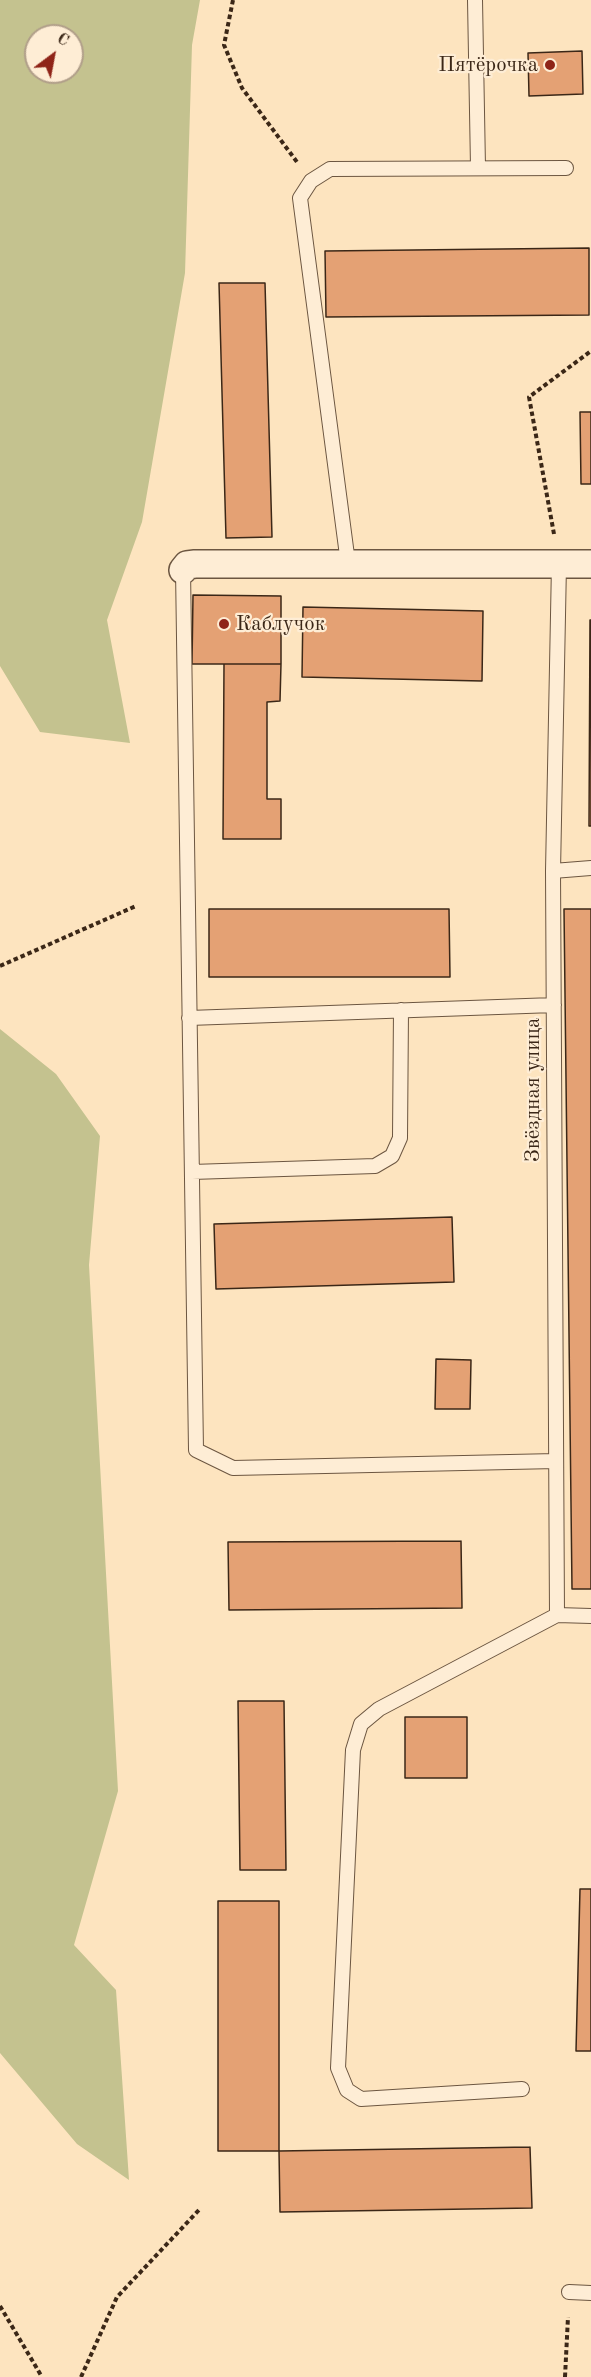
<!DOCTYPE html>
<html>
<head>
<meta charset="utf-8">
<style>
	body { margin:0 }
	#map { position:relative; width:591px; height:2377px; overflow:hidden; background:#fde4bf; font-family:"Old Standard TT",serif }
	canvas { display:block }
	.north { position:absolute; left:24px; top:24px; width:60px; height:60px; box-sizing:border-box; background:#feedd5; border:2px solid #b09e89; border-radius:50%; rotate:32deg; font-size:16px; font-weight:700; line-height:24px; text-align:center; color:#3b2717 }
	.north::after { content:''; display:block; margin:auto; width:21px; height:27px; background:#8f2418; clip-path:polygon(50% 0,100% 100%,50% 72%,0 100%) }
</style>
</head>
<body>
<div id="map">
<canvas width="591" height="2377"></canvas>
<div class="north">С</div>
</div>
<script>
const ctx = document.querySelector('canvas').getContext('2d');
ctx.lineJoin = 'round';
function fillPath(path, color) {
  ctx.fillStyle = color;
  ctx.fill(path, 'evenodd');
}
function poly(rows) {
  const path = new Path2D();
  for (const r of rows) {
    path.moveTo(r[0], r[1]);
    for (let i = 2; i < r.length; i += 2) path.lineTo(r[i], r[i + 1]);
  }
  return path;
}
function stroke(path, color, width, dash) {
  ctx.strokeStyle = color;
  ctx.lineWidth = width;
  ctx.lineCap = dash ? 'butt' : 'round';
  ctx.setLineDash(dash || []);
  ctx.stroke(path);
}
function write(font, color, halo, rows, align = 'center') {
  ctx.font = font + ' "Old Standard TT",serif';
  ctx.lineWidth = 4.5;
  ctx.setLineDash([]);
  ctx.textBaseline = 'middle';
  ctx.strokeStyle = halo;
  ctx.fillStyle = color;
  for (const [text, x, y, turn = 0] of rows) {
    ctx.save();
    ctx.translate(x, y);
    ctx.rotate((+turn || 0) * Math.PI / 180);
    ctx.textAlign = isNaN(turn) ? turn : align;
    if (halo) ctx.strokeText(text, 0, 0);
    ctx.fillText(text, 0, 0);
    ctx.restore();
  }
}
fillPath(poly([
	[0,0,200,0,192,45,185,273,142,522,107,620,130,743,40,732,0,666],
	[36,36,72,36,72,72,36,72],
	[0,1029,56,1074,100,1136,89,1265,118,1791,74,1945,116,1990,129,2180,77,2144,0,2053]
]), '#c4c28f');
const building = poly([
	[582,51,583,94,529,96,528,53,582,51],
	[589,248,589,315,326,317,325,251,589,248],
	[219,283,265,283,272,537,226,538,219,283],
	[580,412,591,412,591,484,581,484,580,412],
	[193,595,281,596,281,664,192,664,193,595],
	[303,607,483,611,482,681,302,677,303,607],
	[590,620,591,620,591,826,589,826,590,620],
	[224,664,281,664,280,701,267,702,267,799,281,799,281,839,223,839,224,664],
	[209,909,449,909,450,977,209,977,209,909],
	[564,909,591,909,591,1589,572,1589,564,909],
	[452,1217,454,1282,216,1289,214,1224,452,1217],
	[436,1359,471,1360,470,1409,435,1409,436,1359],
	[461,1541,462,1608,229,1610,228,1542,461,1541],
	[238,1701,284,1701,286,1870,240,1870,238,1701],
	[405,1717,467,1717,467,1778,405,1778,405,1717],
	[580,1889,591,1889,591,2051,576,2051,580,1889],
	[218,1901,279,1901,279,2151,218,2151,218,1901],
	[530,2147,532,2208,280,2212,279,2151,530,2147]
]);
fillPath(building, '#e4a174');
stroke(building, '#3b2717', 1.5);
const service = poly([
	[475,0,478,167],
	[348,563,300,198,311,181,330,169,566,168],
	[183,570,196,1450,233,1468,556,1461],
	[553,871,591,868],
	[189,1018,554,1005],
	[192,1172,375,1166,392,1156,400,1138,401,1010],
	[557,1615,553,871,559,564],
	[522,2089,361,2099,347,2090,338,2068,353,1750,361,1724,379,1709,557,1615,591,1616],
	[569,2292,591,2293]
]);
const minor = poly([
	[183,570,187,565,195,564,591,564]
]);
stroke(service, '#6c5641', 16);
stroke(minor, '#6c5641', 30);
stroke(poly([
	[233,0,224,45,242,88,297,162],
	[554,534,529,397,591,351],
	[0,966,136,906],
	[0,2306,42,2377],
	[81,2377,117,2297,199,2210],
	[565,2377,568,2317]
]), '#3b2717', 4, [4.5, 3]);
stroke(service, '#feedd5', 14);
stroke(minor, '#feedd5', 27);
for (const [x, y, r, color] of [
	[550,65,6,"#8f2418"],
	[224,624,6,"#8f2418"]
]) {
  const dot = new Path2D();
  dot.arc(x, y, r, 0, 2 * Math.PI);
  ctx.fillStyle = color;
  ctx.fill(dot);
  stroke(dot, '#feedd5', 2);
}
write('21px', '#3b2717', '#feedd5', [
	["Пятёрочка",538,65],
	["Каблучок",236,624,"left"]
], 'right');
write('21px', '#3b2717', '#feedd5', [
	["Звёздная улица",533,1090,-90]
]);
</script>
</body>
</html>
